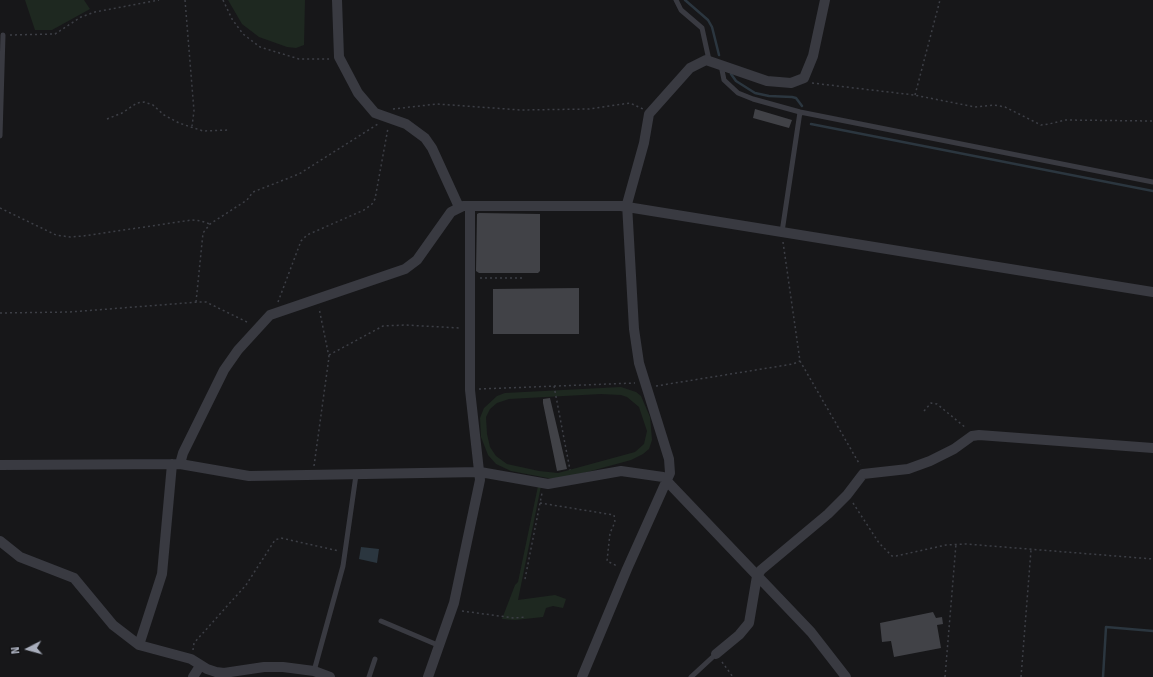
<!DOCTYPE html>
<html>
<head>
<meta charset="utf-8">
<style>
	body { margin:0 }
	#map { position:relative; width:1153px; height:677px; overflow:hidden; background:#171719; font-family:"Fira Sans",sans-serif }
	canvas { display:block }
	.north { position:absolute; left:8px; top:629px; width:40px; height:40px; -webkit-text-stroke:3px #121214; paint-order:stroke; rotate:264deg; font-size:11px; font-weight:700; line-height:16px; text-align:center; color:#a8adbb }
	.north::after { content:''; display:block; margin:auto; width:14px; height:18px; background:#a8adbb; clip-path:polygon(50% 0,100% 100%,50% 72%,0 100%) }
</style>
</head>
<body>
<div id="map">
<canvas width="1153" height="677"></canvas>
<div class="north">N</div>
</div>
<script>
const ctx = document.querySelector('canvas').getContext('2d');
ctx.lineJoin = 'round';
function fillPath(path, color) {
  ctx.fillStyle = color;
  ctx.fill(path, 'evenodd');
}
function poly(rows) {
  const path = new Path2D();
  for (const r of rows) {
    path.moveTo(r[0], r[1]);
    for (let i = 2; i < r.length; i += 2) path.lineTo(r[i], r[i + 1]);
  }
  return path;
}
function stroke(path, color, width, dash) {
  ctx.strokeStyle = color;
  ctx.lineWidth = width;
  ctx.lineCap = dash ? 'butt' : 'round';
  ctx.setLineDash(dash || []);
  ctx.stroke(path);
}
fillPath(poly([
	[25,0,84,0,90,9,52,30,35,30],
	[228,0,305,0,304,45,296,48,287,47,259,37,242,24],
	[621,387,636,392,641,396,650,417,652,440,649,449,643,454,631,460,558,480,511,471,496,464,488,455,481,437,480,418,484,408,497,396,505,393],
	[601,394,621,395,627,397,639,407,647,431,644,444,635,452,558,473,539,471,507,464,496,456,490,447,487,434,486,417,490,409,497,403,509,399],
	[538,486,541,486,518,600,555,595,566,599,563,608,553,606,546,608,543,617,515,620,502,619,515,585,518,582]
]), '#1e2820');
fillPath(poly([
	[361,547,379,549,377,563,359,559]
]), '#2b363f');
stroke(poly([
	[685,0,708,20,712,27,719,55],
	[731,74,736,81,755,93,769,96,792,97,796,98,802,106],
	[811,124,1153,191],
	[1103,677,1106,627,1153,631]
]), '#2b363f', 2.5);
fillPath(poly([
	[755,109,792,120,789,128,753,118],
	[479,213,540,214,540,271,538,273,479,273,476,271,477,214],
	[579,288,579,334,493,334,493,289],
	[550,398,567,469,557,471,543,403,543,399],
	[933,612,936,618,942,617,943,624,937,625,941,648,894,657,891,641,882,642,880,623]
]), '#414247');
stroke(poly([
	[185,0,194,111,192,126],
	[223,0,232,19,243,34,260,47,299,59,329,59],
	[10,35,55,34,81,17,95,12,159,0],
	[812,83,914,95,975,107,994,105,1005,107,1041,125,1049,124,1065,120,1153,121],
	[915,95,940,0],
	[393,109,437,104,521,110,589,109,630,103,643,109],
	[107,119,122,113,137,103,144,102,153,105,164,115,179,123,203,131,229,130],
	[0,208,56,235,70,237,83,236,192,220,201,221,210,224],
	[783,242,800,361,860,465],
	[480,278,525,278],
	[196,302,203,233,210,224,247,200,253,192,299,174,378,124],
	[278,302,301,241,307,235,364,210,372,204,375,199,388,128],
	[0,313,70,312,199,302,206,302,249,323],
	[329,355,383,326,405,325,460,328],
	[554,386,570,470],
	[656,386,793,364,800,361],
	[479,389,635,383],
	[924,411,931,403,937,404,966,428],
	[314,466,329,357,319,308],
	[540,503,614,515,615,522,610,533,607,561,617,566],
	[853,503,879,543,892,556,896,556,946,545,966,544,1153,559],
	[525,579,542,493],
	[462,611,514,618,526,617],
	[193,650,194,643,246,585,275,540,281,538,339,551],
	[722,662,733,677],
	[945,677,956,544],
	[1021,677,1031,550]
]), '#3d3f46', 1.5, [2, 3]);
stroke(poly([
	[676,0,681,10,702,28,709,60],
	[721,65,724,80,738,93,753,99,800,112,1153,182],
	[0,136,3,35],
	[782,232,800,112],
	[381,621,440,646],
	[314,671,343,566,356,475],
	[369,677,375,659],
	[691,677,716,654]
]), '#393a41', 5);
stroke(poly([
	[337,0,339,57,358,93,375,113,406,124,425,138,432,148,459,207],
	[180,464,183,453,224,370,238,350,270,315,405,269,417,260,451,212,463,206,621,206,1153,292],
	[0,465,180,464,249,476,480,472,548,484,621,471,663,477,811,632,846,677],
	[0,541,20,557,74,578,113,625,139,645,191,659,207,669,216,672,224,673,264,667,283,667,314,671,330,677],
	[139,645,162,574,172,464],
	[716,654,739,635,749,623,757,576,761,570,828,514,847,495,863,474,908,469,930,461,954,449,972,436,979,435,1153,448],
	[193,677,200,666],
	[428,677,454,603,480,480,470,390,470,206],
	[582,677,627,569,670,473,669,459,639,363,634,329,627,204,644,143,649,114,690,68,706,60,767,81,791,83,804,78,813,56,825,0]
]), '#393a41', 10);
</script>
</body>
</html>
